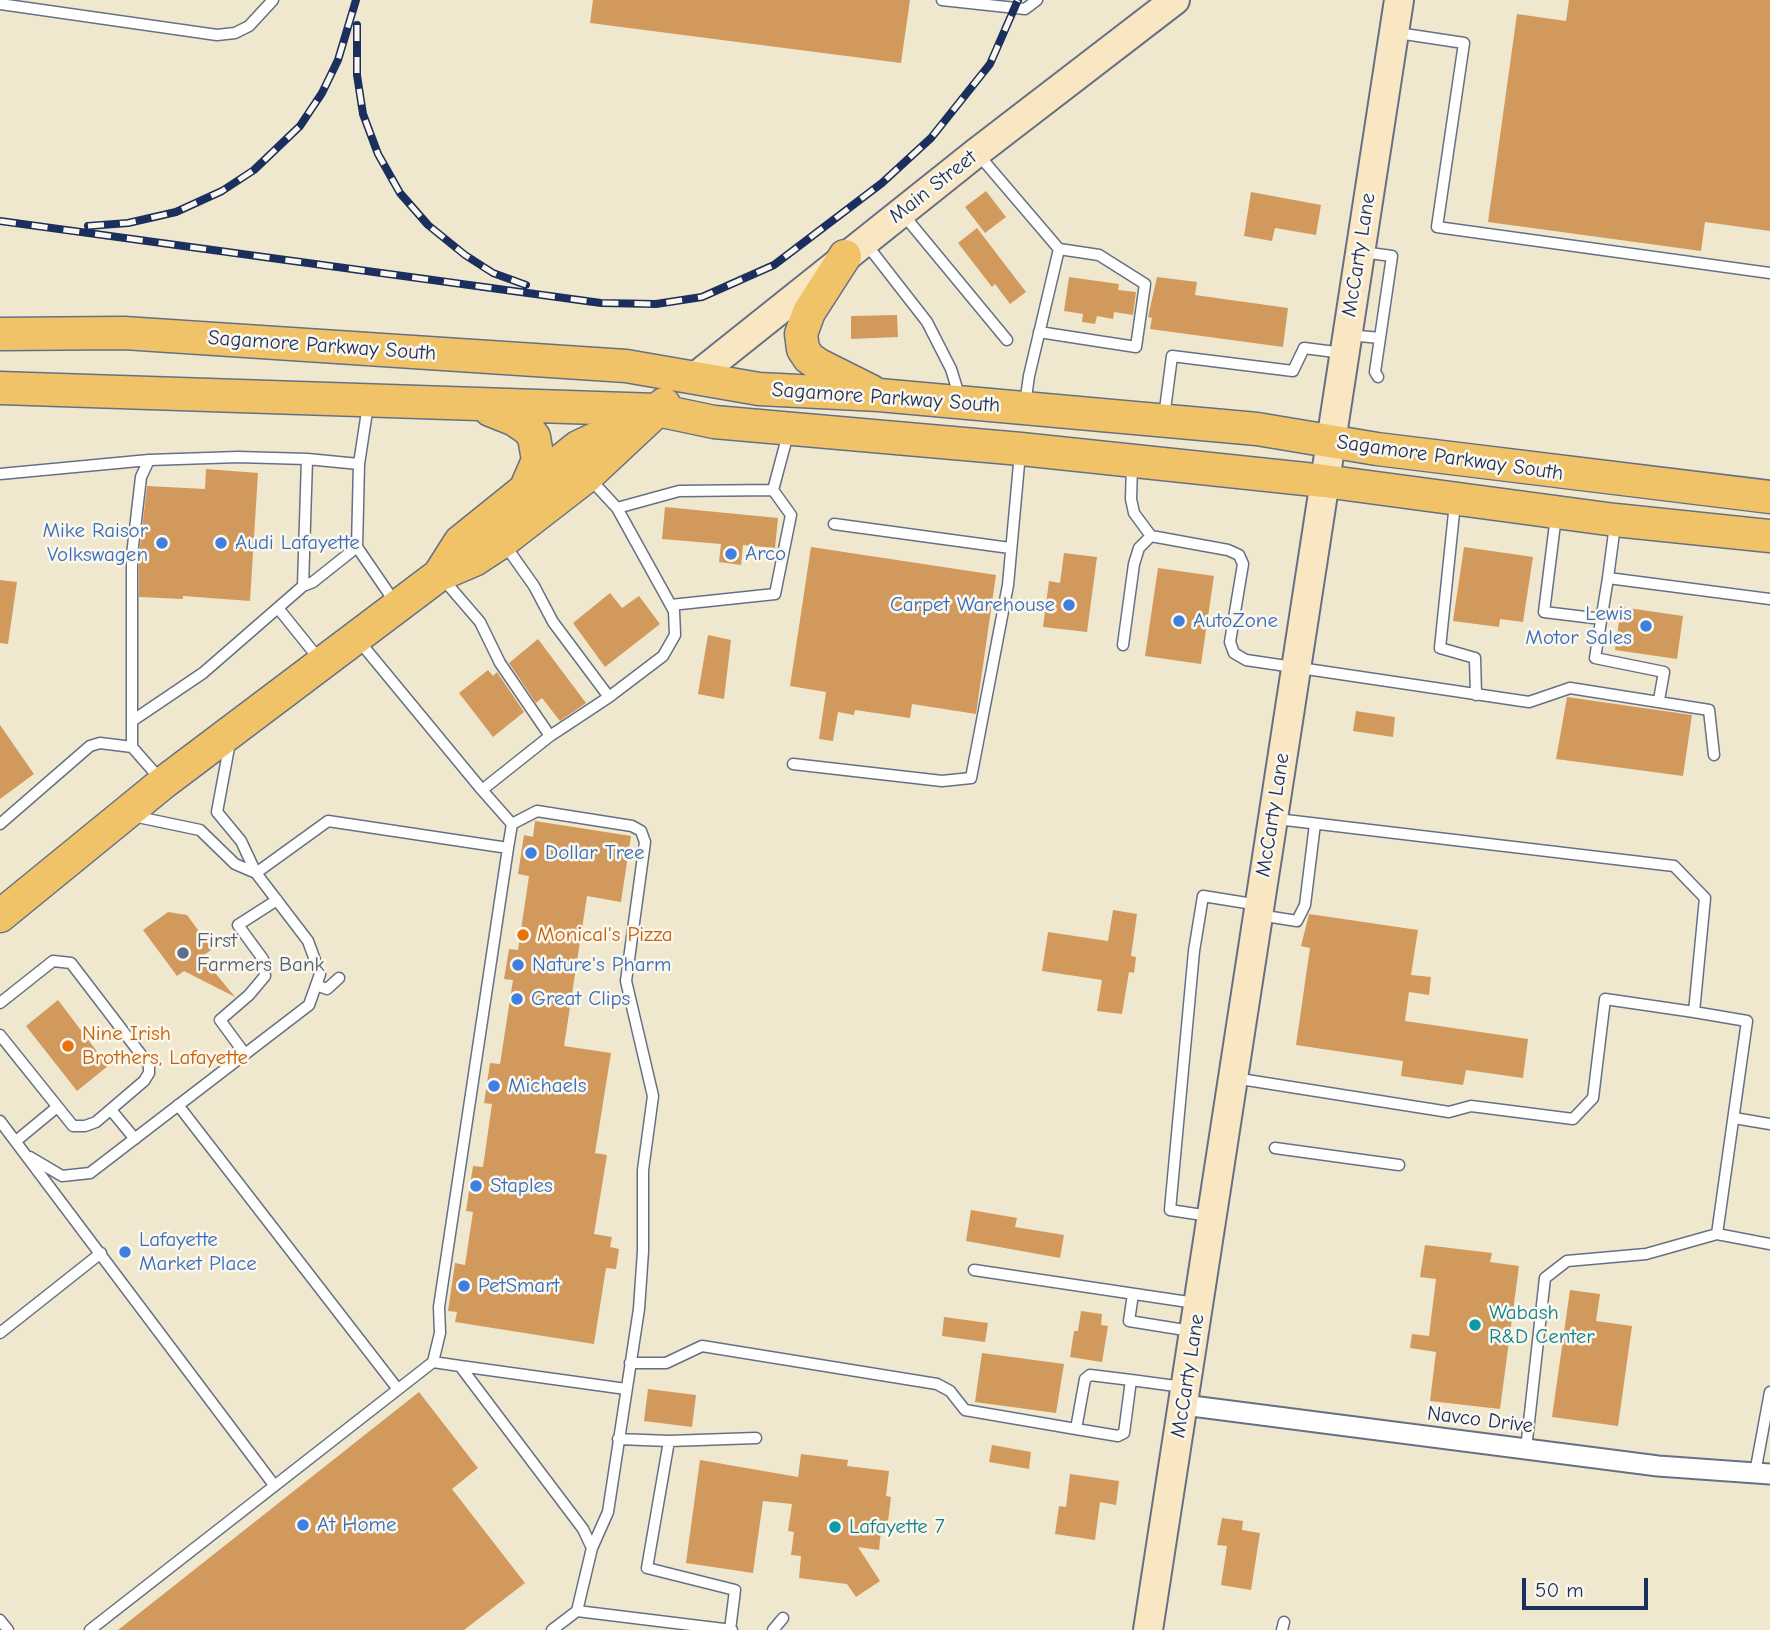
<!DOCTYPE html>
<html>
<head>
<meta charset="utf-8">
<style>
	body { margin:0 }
	#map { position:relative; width:1770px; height:1630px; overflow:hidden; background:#f0e8ce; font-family:"Comic Neue",sans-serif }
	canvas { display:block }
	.scale { position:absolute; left:1522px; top:1578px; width:126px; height:32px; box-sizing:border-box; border:4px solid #1b2f5e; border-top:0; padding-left:9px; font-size:21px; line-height:24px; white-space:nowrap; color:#1b2f5e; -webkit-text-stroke:5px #fbf7ec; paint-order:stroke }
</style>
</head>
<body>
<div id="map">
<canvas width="1770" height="1630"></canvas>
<div class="scale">50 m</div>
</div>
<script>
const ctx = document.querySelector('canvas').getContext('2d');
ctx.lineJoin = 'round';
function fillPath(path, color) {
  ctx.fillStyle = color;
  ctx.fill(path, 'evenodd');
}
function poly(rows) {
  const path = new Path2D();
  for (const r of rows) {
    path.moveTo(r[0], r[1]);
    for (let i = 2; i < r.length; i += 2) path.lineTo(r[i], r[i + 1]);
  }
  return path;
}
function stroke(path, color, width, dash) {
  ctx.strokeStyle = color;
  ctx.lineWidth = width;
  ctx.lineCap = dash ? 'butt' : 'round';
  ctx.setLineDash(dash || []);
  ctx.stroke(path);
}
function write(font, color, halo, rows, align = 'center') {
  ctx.font = font + ' "Comic Neue",sans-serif';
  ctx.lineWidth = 5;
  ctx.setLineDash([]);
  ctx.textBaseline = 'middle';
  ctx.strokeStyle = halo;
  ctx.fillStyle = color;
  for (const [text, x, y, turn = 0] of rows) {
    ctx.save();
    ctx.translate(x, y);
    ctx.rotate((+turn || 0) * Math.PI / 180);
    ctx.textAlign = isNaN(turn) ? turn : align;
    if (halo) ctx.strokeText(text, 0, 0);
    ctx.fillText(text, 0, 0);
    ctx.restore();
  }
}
fillPath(poly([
	[593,0,910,0,901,63,590,23],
	[1569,0,1770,0,1770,231,1705,222,1701,251,1488,222,1517,14,1566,21],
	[986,191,1006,217,985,233,965,207],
	[1251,192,1321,205,1316,235,1275,228,1272,241,1244,236],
	[977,228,1026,292,1010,304,995,284,992,287,958,243],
	[1069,277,1119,284,1118,290,1136,292,1133,315,1114,312,1113,319,1097,316,1095,324,1082,322,1083,314,1064,311],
	[1157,277,1197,282,1195,295,1288,308,1283,347,1150,329,1152,318,1148,317],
	[897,315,898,337,851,339,851,316],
	[206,469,258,473,250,601,183,596,183,599,139,597,139,555,147,486,205,489],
	[665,507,778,518,775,548,743,545,741,565,719,562,721,544,662,539],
	[811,547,996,575,976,714,912,704,910,718,855,710,854,715,838,712,833,741,819,739,826,692,790,686],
	[1464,547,1533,557,1523,622,1500,619,1499,627,1453,621],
	[1064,553,1097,557,1087,632,1043,627,1049,581,1060,583],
	[1158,568,1214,576,1201,664,1145,656],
	[0,580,17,582,8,644,0,643],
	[610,593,622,608,639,596,660,624,605,667,573,623],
	[1621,607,1683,616,1677,659,1615,650],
	[708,635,731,640,724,699,698,694],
	[538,639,586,703,560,721,542,698,536,703,509,663],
	[488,670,493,676,497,672,524,712,493,737,459,693],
	[1567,697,1692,715,1683,776,1556,759],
	[1356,711,1395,717,1393,737,1353,731],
	[0,725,34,774,0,799],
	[535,821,631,836,621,902,587,896,564,1046,611,1053,595,1153,607,1155,594,1234,612,1237,610,1247,619,1249,616,1269,606,1268,594,1344,455,1322,457,1312,448,1311,455,1263,465,1265,473,1212,466,1211,473,1166,483,1167,492,1104,484,1103,490,1063,500,1064,513,980,504,979,509,949,518,950,529,876,518,874,524,835,533,837],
	[1113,910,1137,914,1131,956,1136,957,1134,973,1129,972,1122,1014,1097,1011,1102,980,1042,971,1048,932,1108,941],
	[168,912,187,915,212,949,202,957,235,997,184,971,177,976,143,930],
	[1309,914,1418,930,1411,975,1431,977,1429,995,1409,992,1405,1021,1528,1039,1523,1078,1466,1070,1463,1085,1401,1076,1403,1061,1296,1045,1310,948,1301,946],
	[58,1000,108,1066,77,1091,26,1026],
	[971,1210,1017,1218,1015,1227,1064,1235,1060,1258,966,1241],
	[1425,1245,1492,1253,1490,1262,1519,1266,1500,1409,1430,1401,1436,1352,1410,1348,1412,1334,1429,1336,1436,1279,1420,1277],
	[1570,1290,1600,1294,1596,1321,1632,1326,1618,1426,1552,1417],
	[1081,1311,1102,1314,1101,1325,1108,1326,1102,1362,1070,1357,1074,1331,1078,1331],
	[944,1317,988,1323,985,1342,942,1336],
	[982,1353,1064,1364,1056,1413,975,1402],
	[648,1389,696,1395,692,1427,644,1421],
	[419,1392,478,1468,452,1489,525,1583,464,1630,118,1630],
	[992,1445,1031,1452,1029,1469,989,1462],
	[801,1454,848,1460,847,1466,889,1471,886,1496,891,1497,888,1522,882,1522,879,1550,858,1547,880,1581,856,1597,847,1584,799,1578,801,1556,791,1555,794,1532,788,1531,792,1504,763,1501,753,1573,686,1563,700,1460,798,1477],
	[1070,1474,1119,1481,1116,1505,1100,1502,1095,1540,1055,1534,1059,1506,1066,1507],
	[1222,1518,1243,1521,1242,1530,1260,1533,1251,1590,1221,1585,1227,1546,1217,1545]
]), '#d2995d');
const service = poly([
	[942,0,1025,9,1037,0],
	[0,4,217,35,235,33,249,26,273,0],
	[1398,33,1464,43,1437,227,1770,273],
	[977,153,1059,249],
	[902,213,1007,340],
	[867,245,927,322,951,369,960,398],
	[1362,252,1392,256,1375,372,1378,377],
	[1349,335,1380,338],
	[1025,404,1029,376,1059,249,1099,255,1145,284,1136,347,1039,332],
	[368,405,359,464,357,547,396,604],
	[1164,417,1172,356,1293,371,1304,348,1343,353],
	[1132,465,1131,499,1134,513,1151,536,1228,550,1239,555,1243,564,1230,642,1234,653,1246,660,1529,702,1570,688,1709,710,1714,755],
	[0,474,149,460,238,457,307,459,359,464],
	[591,480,617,508,679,491,773,490,788,434],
	[1455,503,1440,648,1475,658,1476,695],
	[1556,516,1544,612,1602,619],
	[834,524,1010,548],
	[1615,525,1608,578,1770,599],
	[505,545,534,586,553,622,609,697,663,656,675,635,674,611,617,508],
	[1608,578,1595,658,1664,672,1659,700],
	[443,579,480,622,500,663,550,736,609,697],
	[303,586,307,459],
	[671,605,775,594,791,515,773,490],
	[278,608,319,659],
	[359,641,482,790,550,736],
	[1123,645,1134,564,1139,548,1151,536],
	[132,721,203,673,303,586,313,582,357,547],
	[132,747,132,555,141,477,149,460],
	[793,764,942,781,971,778,1008,585,1020,453],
	[133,816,200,830,235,864,256,873],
	[1277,819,1674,866,1705,898,1694,1012,1747,1021,1717,1234,1770,1244],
	[0,824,90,746,100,743,132,747,161,780],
	[512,824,537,811,632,826,641,831,645,842,626,981,653,1096,643,1170,643,1251,639,1309,608,1512,592,1548],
	[256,873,328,821,508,848,512,824,482,790],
	[1259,915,1297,921,1305,905,1315,824],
	[316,985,327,989,339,978],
	[0,1003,53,961,71,963,149,1065,149,1073,144,1081,96,1122,85,1126,73,1126,0,1035],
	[245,1054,220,1020,249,995,265,976,263,959,238,925,277,900],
	[1234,1078,1449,1112,1471,1106,1573,1119,1593,1098,1605,999,1694,1012],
	[178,1105,397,1388],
	[111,1110,135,1139],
	[1734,1118,1770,1124],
	[0,1121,274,1485],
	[16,1141,56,1108],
	[1275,1148,1399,1165],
	[30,1157,62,1176,90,1173,309,1005,320,974,308,941,256,873,241,841,217,812,230,742],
	[1209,1216,1170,1210,1194,951,1203,896,1259,905],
	[974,1270,1195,1303],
	[1133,1294,1129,1321,1191,1331],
	[0,1333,101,1253],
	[433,1362,440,1333,439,1307,508,848],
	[630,1363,666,1363,702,1346,937,1384,950,1391,965,1410,1076,1429],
	[460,1366,626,1389],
	[1131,1380,1124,1433,1118,1436,1076,1429,1085,1379,1090,1375,1131,1380,1183,1387],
	[618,1439,669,1441],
	[1526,1449,1545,1278,1567,1261,1646,1254,1717,1234],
	[1755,1473,1770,1392],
	[577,1611,732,1630],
	[0,1620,8,1630],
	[90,1630,433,1362,460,1366,583,1529,592,1548,577,1611,552,1630],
	[730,1630,735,1590,647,1568,669,1441,756,1438],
	[773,1630,783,1618],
	[1282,1630,1284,1622]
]);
const minor = poly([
	[1184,1405,1658,1466,1770,1474]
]);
const secondary = poly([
	[694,378,976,153,1175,0],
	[1148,1630,1399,0]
]);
const primary = poly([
	[845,256,809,312,801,334,803,349,809,358,819,365,871,391],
	[0,334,124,333,626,366,759,389,879,395,1257,429,1377,449,1770,497],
	[0,388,657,410,714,422,1021,449,1324,481,1615,520,1770,536],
	[490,410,515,420,528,429,534,437,538,460,525,490],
	[439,575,460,542,578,447,637,419],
	[0,916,163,783,439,575,474,560,503,541,587,476,664,404]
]);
stroke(service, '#667085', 13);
stroke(minor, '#667085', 23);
stroke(secondary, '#667085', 32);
stroke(primary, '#667085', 35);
stroke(service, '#fff', 10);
stroke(minor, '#fff', 19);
stroke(secondary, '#f9e7c3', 28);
stroke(primary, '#f1c369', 32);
const rail = poly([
	[357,25,357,75,363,114,378,154,400,193,428,225,465,255,493,273,526,285],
	[0,221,601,303,656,304,702,297,774,265,882,183,931,138,990,64,1018,0],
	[88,226,128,223,176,212,222,191,254,170,300,126,322,93,338,60,356,0]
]);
stroke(rail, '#1b2f5e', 8);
stroke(rail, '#fbf7ec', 5, [16]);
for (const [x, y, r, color] of [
	[162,543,7,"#3f7fe0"],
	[221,543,7,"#3f7fe0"],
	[731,554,7,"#3f7fe0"],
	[1069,605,7,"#3f7fe0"],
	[1179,621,7,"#3f7fe0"],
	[1646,626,7,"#3f7fe0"],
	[531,853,7,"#3f7fe0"],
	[523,935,7,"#e8710a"],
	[183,953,7,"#5c6f8a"],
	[518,965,7,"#3f7fe0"],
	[517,999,7,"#3f7fe0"],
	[68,1046,7,"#e8710a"],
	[494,1086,7,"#3f7fe0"],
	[476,1186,7,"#3f7fe0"],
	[125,1252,7,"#3f7fe0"],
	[464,1286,7,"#3f7fe0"],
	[1475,1325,7,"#0f9aa8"],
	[303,1525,7,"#3f7fe0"],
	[835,1527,7,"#0f9aa8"]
]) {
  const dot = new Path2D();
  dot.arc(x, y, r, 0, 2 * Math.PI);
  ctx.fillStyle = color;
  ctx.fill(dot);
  stroke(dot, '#fbf7ec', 2.5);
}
write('21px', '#1b2f5e', '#fbf7ec', [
	["Main Street",933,187,-38],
	["McCarty Lane",1359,255,-81],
	["Sagamore Parkway South",322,346,4],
	["Sagamore Parkway South",886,398,4],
	["Sagamore Parkway South",1450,458,8],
	["McCarty Lane",1273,815,-81],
	["McCarty Lane",1188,1376,-81],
	["Navco Drive",1480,1420,7]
]);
write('21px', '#366cbe', '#fbf7ec', [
	["Mike Raisor",148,531,"right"],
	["Volkswagen",148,555,"right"],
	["Audi Lafayette",235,543],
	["Arco",745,554],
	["Carpet Warehouse",1055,605,"right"],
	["Lewis",1632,614,"right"],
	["Motor Sales",1632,638,"right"],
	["AutoZone",1193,621],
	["Dollar Tree",545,853],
	["Nature's Pharm",532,965],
	["Great Clips",531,999],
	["Michaels",508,1086],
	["Staples",490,1186],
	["Lafayette",139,1240],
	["Market Place",139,1264],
	["PetSmart",478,1286],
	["At Home",317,1525]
], 'left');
write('21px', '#c56008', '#fbf7ec', [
	["Monical's Pizza",537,935],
	["Nine Irish",82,1034],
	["Brothers, Lafayette",82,1058]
], 'left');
write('21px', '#4e5e75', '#fbf7ec', [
	["First",197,941],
	["Farmers Bank",197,965]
], 'left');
write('21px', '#0d838f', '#fbf7ec', [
	["Wabash",1489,1313],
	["R&D Center",1489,1337],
	["Lafayette 7",849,1527]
], 'left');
</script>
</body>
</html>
